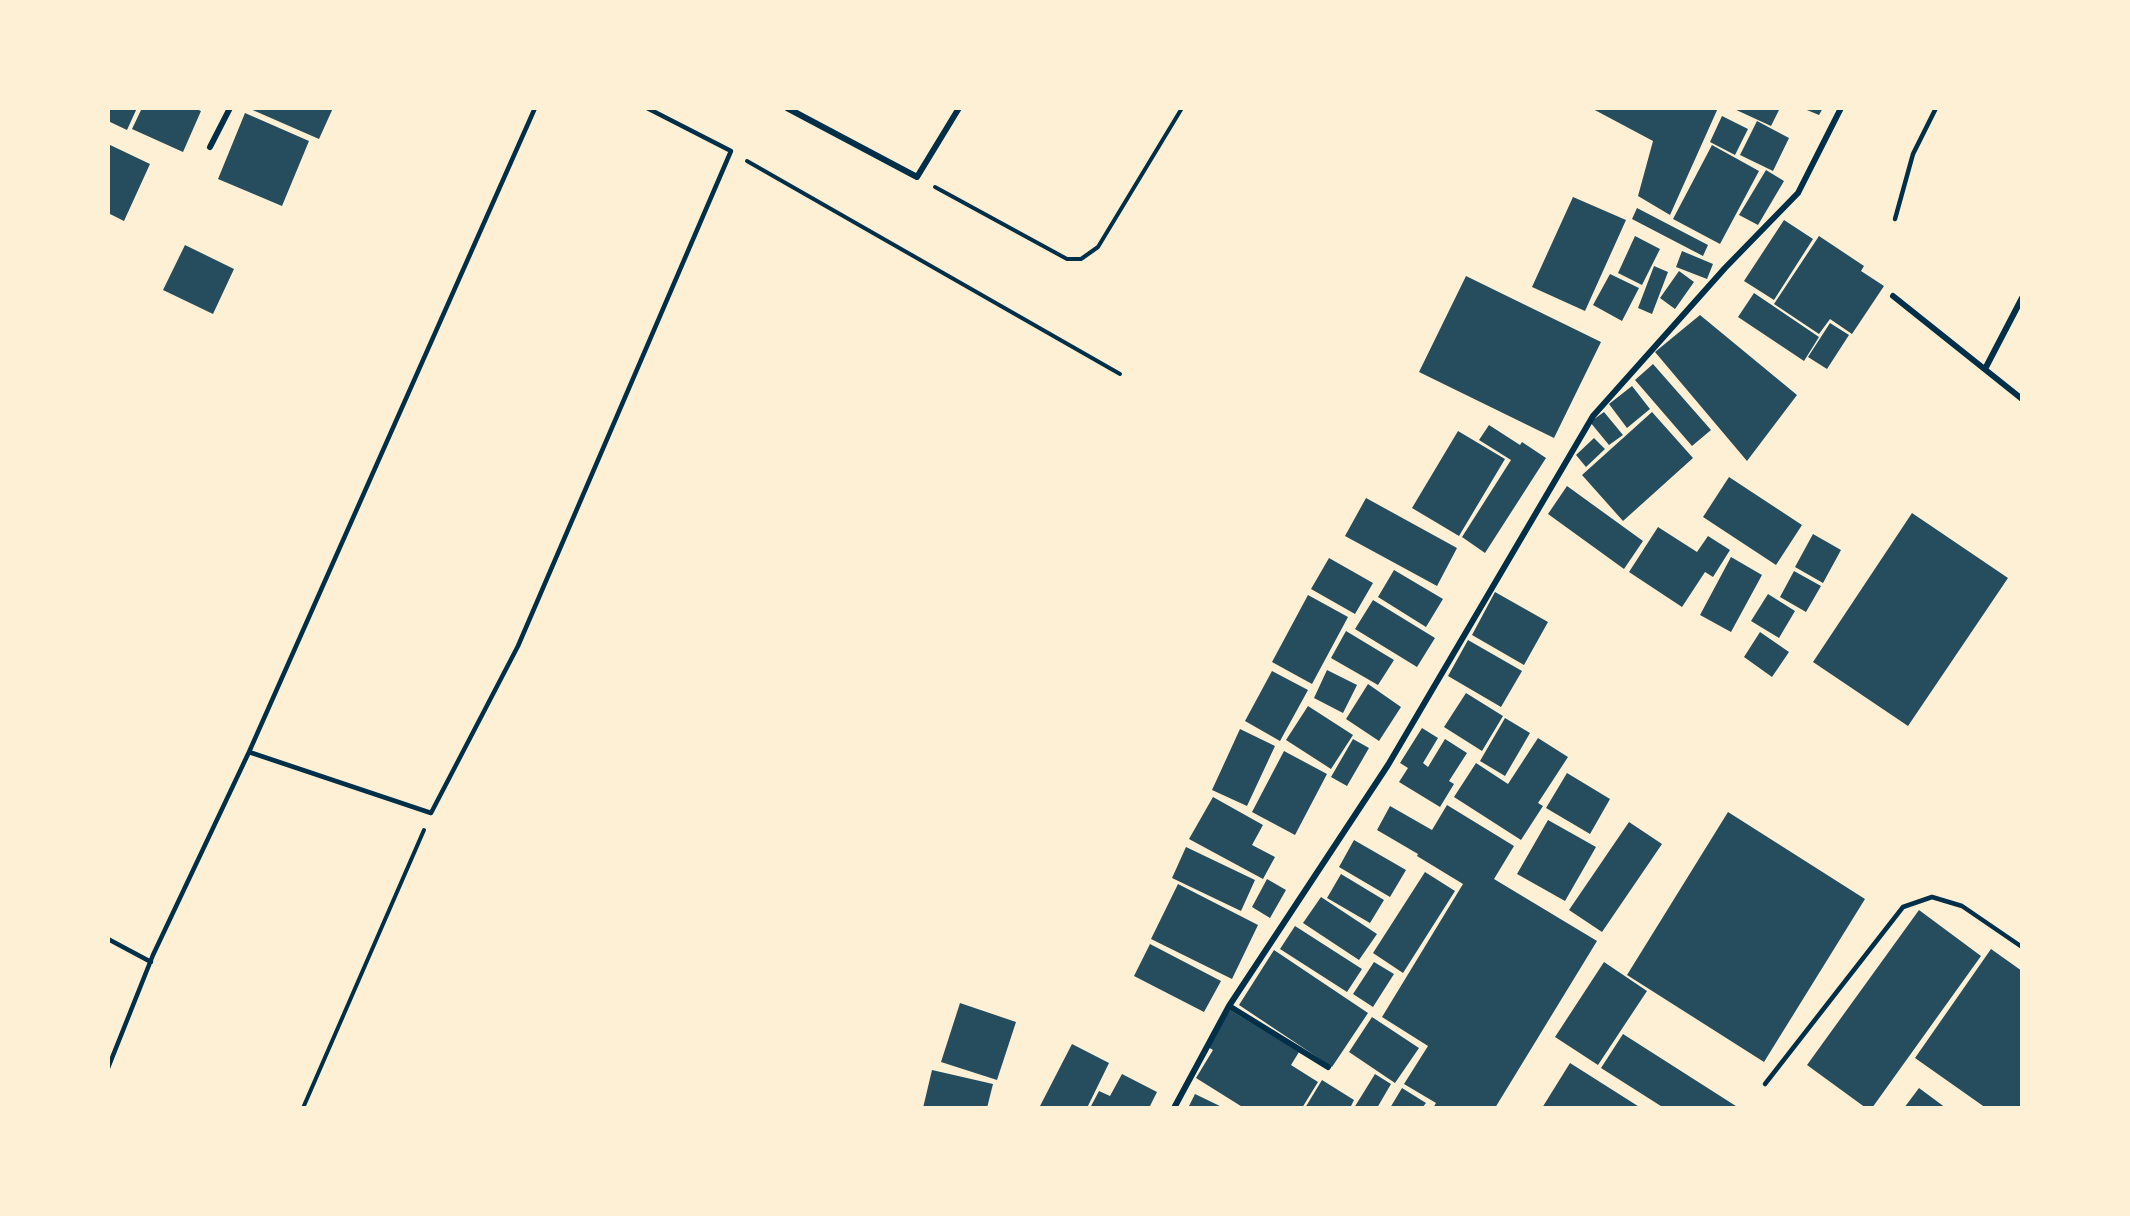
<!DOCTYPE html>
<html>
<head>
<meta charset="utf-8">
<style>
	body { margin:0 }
	#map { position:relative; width:2130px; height:1216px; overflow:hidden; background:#fdf0d5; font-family:Cabin,sans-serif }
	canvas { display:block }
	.frame { position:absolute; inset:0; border:110px solid #fdf0d5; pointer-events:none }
</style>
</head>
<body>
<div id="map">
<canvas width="2130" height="1216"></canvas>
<div class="frame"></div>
</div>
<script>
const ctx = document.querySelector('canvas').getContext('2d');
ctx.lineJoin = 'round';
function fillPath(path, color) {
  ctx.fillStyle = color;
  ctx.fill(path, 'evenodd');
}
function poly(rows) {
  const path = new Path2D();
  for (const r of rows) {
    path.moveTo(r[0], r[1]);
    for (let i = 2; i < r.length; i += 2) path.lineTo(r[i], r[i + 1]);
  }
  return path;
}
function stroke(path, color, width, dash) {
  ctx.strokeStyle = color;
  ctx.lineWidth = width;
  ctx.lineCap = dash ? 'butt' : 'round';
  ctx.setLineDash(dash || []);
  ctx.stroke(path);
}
fillPath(poly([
	[108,108,137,108,127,130,108,121],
	[142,108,194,108,201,111,183,152,132,129],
	[248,108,333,108,319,139],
	[1591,108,1718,108,1670,215,1638,196,1653,141],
	[1732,108,1780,108,1771,126],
	[1802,108,1823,108,1819,115],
	[245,113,309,141,282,206,218,179],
	[1722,116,1748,129,1735,155,1710,142],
	[1757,121,1789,138,1773,171,1740,155],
	[108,144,150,164,124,221,108,213],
	[1712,145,1759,171,1720,244,1673,219],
	[1766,170,1784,181,1758,225,1739,215],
	[1573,197,1626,220,1585,311,1532,287],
	[1637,208,1708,245,1703,256,1632,219],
	[1784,220,1813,239,1774,300,1744,281],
	[1635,236,1660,249,1642,285,1618,273],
	[1819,236,1864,266,1861,271,1884,286,1852,334,1830,319,1819,334,1774,304],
	[185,245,234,269,213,314,163,290],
	[1682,251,1713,264,1707,279,1676,267],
	[1654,266,1668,272,1652,314,1638,308],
	[1679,271,1694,282,1675,309,1660,298],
	[1610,274,1639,288,1622,321,1593,305],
	[1466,276,1601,342,1554,438,1419,372],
	[1754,293,1819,337,1804,361,1738,317],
	[1700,315,1797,395,1747,461,1655,352],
	[1830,323,1849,335,1827,369,1808,357],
	[1653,364,1711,430,1692,446,1635,380],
	[1632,386,1650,409,1627,428,1609,404],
	[1604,412,1623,435,1609,445,1590,422],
	[1652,412,1693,458,1623,521,1582,475],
	[1489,425,1520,445,1522,442,1546,458,1485,553,1462,537,1511,460,1479,440],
	[1458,431,1505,459,1459,536,1412,508],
	[1594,438,1605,449,1586,467,1576,455],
	[1729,477,1802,525,1776,565,1703,517],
	[1567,486,1643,541,1624,569,1548,514],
	[1366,498,1457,548,1437,586,1345,536],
	[1912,513,2008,578,1908,726,1813,662],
	[1658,527,1697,552,1708,536,1730,550,1713,577,1705,572,1682,607,1629,572],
	[1813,534,1841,550,1823,583,1795,567],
	[1731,557,1762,575,1731,632,1700,615],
	[1329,558,1373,583,1355,614,1311,589],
	[1394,570,1443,599,1426,627,1378,597],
	[1794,571,1821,586,1806,612,1780,597],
	[1495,592,1548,622,1524,665,1472,635],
	[1768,594,1795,611,1779,638,1751,621],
	[1308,595,1348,617,1312,684,1272,662],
	[1373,600,1435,638,1417,667,1355,629],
	[1346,631,1394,660,1378,685,1331,658],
	[1760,632,1789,652,1772,677,1744,657],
	[1468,640,1522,671,1501,707,1448,676],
	[1327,670,1357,685,1343,713,1314,698],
	[1272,671,1308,690,1280,741,1245,721],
	[1368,684,1401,707,1379,741,1346,719],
	[1466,693,1503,716,1482,751,1444,727],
	[1308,706,1353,735,1331,769,1286,740],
	[1505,718,1530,733,1505,776,1480,761],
	[1422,728,1438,738,1423,763,1428,767,1445,739,1467,753,1449,781,1454,784,1440,807,1399,782,1408,768,1400,763],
	[1240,729,1275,746,1247,806,1212,790],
	[1538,738,1568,757,1538,803,1543,806,1521,840,1454,797,1476,763,1508,784],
	[1353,739,1369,748,1347,786,1331,777],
	[1284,751,1327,774,1295,835,1252,812],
	[1567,773,1610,799,1590,834,1546,808],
	[1213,797,1263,825,1252,845,1275,857,1263,879,1189,839],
	[1447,805,1514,846,1494,879,1597,941,1495,1108,1433,1108,1436,1103,1404,1084,1428,1046,1382,1017,1463,884,1417,856,1418,854,1377,830,1390,806,1432,830],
	[1728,812,1865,899,1764,1062,1627,975],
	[1548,820,1596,847,1565,901,1517,874],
	[1629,822,1662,844,1602,932,1569,910],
	[1354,840,1406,870,1390,897,1339,867],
	[1186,847,1255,880,1241,911,1172,878],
	[1425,872,1455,891,1403,973,1373,953],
	[1341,874,1384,900,1370,923,1327,898],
	[1267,879,1286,890,1270,918,1252,907],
	[1178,884,1258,925,1232,979,1151,939],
	[1321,897,1377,934,1359,960,1303,923],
	[1919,910,1981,956,1872,1108,1866,1108,1807,1065],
	[1295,926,1362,969,1347,992,1280,949],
	[1150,944,1221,981,1204,1012,1134,976],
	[1991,949,2022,971,2022,1108,1986,1108,1915,1058],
	[1274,950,1368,1013,1332,1067,1239,1005],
	[1374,962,1394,974,1373,1007,1353,994],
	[1604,962,1647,991,1598,1065,1555,1037],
	[960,1003,1016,1022,997,1080,941,1062],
	[1230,1010,1299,1052,1291,1065,1318,1082,1302,1108,1279,1108,1276,1106,1274,1108,1244,1108,1196,1078,1213,1050,1208,1047],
	[1372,1017,1419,1048,1395,1083,1349,1052],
	[1623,1034,1739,1108,1664,1108,1601,1068],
	[1072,1044,1109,1063,1087,1108,1039,1108],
	[1570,1063,1641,1108,1542,1108],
	[932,1070,993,1084,987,1108,923,1108],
	[1122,1074,1157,1092,1149,1108,1090,1108,1099,1091,1110,1096],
	[1375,1074,1391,1084,1377,1108,1354,1108],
	[1322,1080,1354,1100,1350,1108,1305,1108],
	[1402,1088,1426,1103,1422,1108,1390,1108],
	[1919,1088,1946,1108,1904,1108],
	[1195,1094,1224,1108,1188,1108]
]), '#264d5e');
stroke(poly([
	[747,161,1120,374],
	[935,187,1067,259,1081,259,1098,247,1182,108],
	[303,1108,424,830]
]), '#003049', 4);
stroke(poly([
	[1895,219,1913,154,1936,108],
	[249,752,431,813,518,646,731,151,647,108],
	[108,939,151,962],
	[108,1068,153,955,249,752,535,108],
	[1765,1084,1903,907,1932,897,1962,906,2022,947]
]), '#003049', 4.5);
stroke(poly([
	[787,108,917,177,959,108],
	[210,147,230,108],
	[1893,296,2022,399],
	[1985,369,2022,298],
	[1229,1006,1328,1067],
	[1174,1108,1229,1006,1388,765,1593,416,1725,268,1798,193,1841,108]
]), '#003049', 6);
</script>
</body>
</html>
